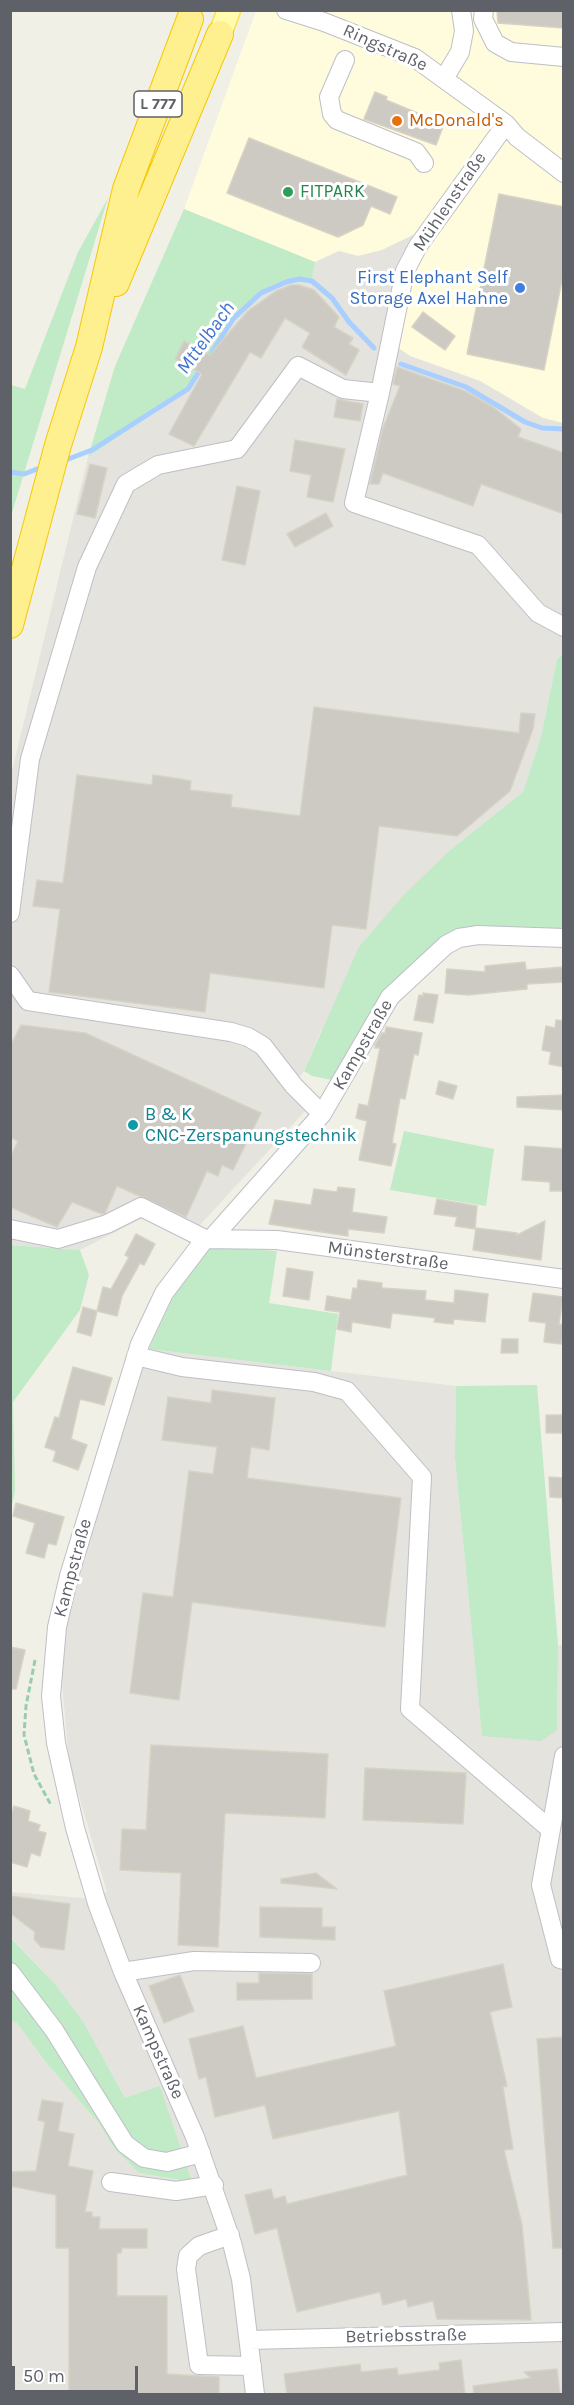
<!DOCTYPE html>
<html>
<head>
<meta charset="utf-8">
<style>
	body { margin:0 }
	#map { position:relative; width:574px; height:2405px; overflow:hidden; background:#f1f0e6; font-family:Karla,sans-serif }
	canvas { display:block }
	.frame { position:absolute; inset:0; border:12px solid #5e6168; pointer-events:none }
	.scale { position:absolute; left:12px; top:2366px; width:126px; height:27px; box-sizing:border-box; border:3px solid #5e6168; border-top:0; padding-left:8px; font-size:18px; line-height:21px; white-space:nowrap; color:#5e6168; -webkit-text-stroke:4px #fff; paint-order:stroke }
</style>
</head>
<body>
<div id="map">
<canvas width="574" height="2405"></canvas>
<div class="frame"></div>
<div class="scale">50 m</div>
</div>
<script>
const ctx = document.querySelector('canvas').getContext('2d');
ctx.lineJoin = 'round';
function fillPath(path, color) {
  ctx.fillStyle = color;
  ctx.fill(path, 'evenodd');
}
function poly(rows) {
  const path = new Path2D();
  for (const r of rows) {
    path.moveTo(r[0], r[1]);
    for (let i = 2; i < r.length; i += 2) path.lineTo(r[i], r[i + 1]);
  }
  return path;
}
function stroke(path, color, width, dash) {
  ctx.strokeStyle = color;
  ctx.lineWidth = width;
  ctx.lineCap = dash ? 'butt' : 'round';
  ctx.setLineDash(dash || []);
  ctx.stroke(path);
}
function write(font, color, halo, rows, align = 'center') {
  ctx.font = font + ' Karla,sans-serif';
  ctx.lineWidth = 6;
  ctx.setLineDash([]);
  ctx.textBaseline = 'middle';
  ctx.strokeStyle = halo;
  ctx.fillStyle = color;
  for (const [text, x, y, turn = 0] of rows) {
    ctx.save();
    ctx.translate(x, y);
    ctx.rotate((+turn || 0) * Math.PI / 180);
    ctx.textAlign = isNaN(turn) ? turn : align;
    if (halo) ctx.strokeText(text, 0, 0);
    ctx.fillText(text, 0, 0);
    ctx.restore();
  }
}
fillPath(poly([
	[256,11,563,11,563,423,543,418,480,381,410,356,397,347,413,235,382,250,358,256,339,251,315,262,184,209]
]), '#fffbdd');
fillPath(poly([
	[413,235,425,247,418,257,409,287,397,347,410,356,480,381,543,418,563,423,563,653,557,659,541,737,523,792,448,852,321,1031,304,1071,287,1092,306,1110,187,1239,143,1218,80,1250,11,1245,11,775,88,457,189,390,234,320,262,294,286,283,310,282,315,262,339,251,358,256,382,250],
	[149,1349,456,1386,455,1458,482,1735,557,1730,558,1645,563,1645,563,2394,11,2394,11,2021,17,2023,48,2065,98,2122,114,2148,139,2173,191,2182,160,2087,125,2098,84,2023,56,1985,11,1937,11,1892,84,1898,107,1892,69,1762,62,1683,65,1627,90,1534]
]), '#e5e3de');
fillPath(poly([
	[108,198,11,516,11,385,25,389,78,252],
	[184,209,315,262,311,282,286,283,262,294,234,320,189,390,88,457,115,366],
	[563,654,563,934,441,942,337,1081,312,1076,304,1071,359,947,403,896,448,852,523,792,541,737,557,659],
	[404,1131,494,1149,486,1206,390,1190],
	[11,1245,80,1250,89,1275,80,1310,13,1402,15,1491,11,1509],
	[210,1247,277,1251,269,1303,338,1314,331,1371,149,1349,183,1276],
	[537,1385,558,1645,557,1730,541,1741,482,1736,455,1458,456,1386],
	[10,1937,56,1985,84,2023,125,2098,160,2086,192,2182,139,2173,114,2148,98,2122,48,2065,17,2023,11,2021]
]), '#c1eac6');
stroke(poly([
	[207,360,233,319,261,293,286,282,299,279,312,281,332,298,349,322,374,348],
	[401,364,466,387,525,422,542,428,564,429],
	[63,461,92,450,188,389,202,367],
	[10,472,24,474,45,466]
]), '#a8cfff', 5);
const building = poly([
	[497,10,564,10,564,28,498,23,497,10],
	[375,92,387,97,386,100,444,124,436,145,364,119,375,92],
	[249,138,397,197,390,214,371,206,363,225,338,237,227,193,249,138],
	[499,194,564,207,564,270,544,370,467,354,499,194],
	[291,285,299,285,314,290,339,317,334,327,353,338,349,344,359,350,346,375,302,347,310,333,285,318,261,358,250,352,194,446,169,434,202,374,175,359,184,341,210,355,248,311,276,291,291,285],
	[423,312,455,336,445,350,412,327,423,312],
	[397,367,465,391,493,407,521,429,518,437,564,453,564,514,481,484,473,506,383,473,379,484,370,484,383,428,400,386,393,384,397,367],
	[337,399,363,404,360,421,334,417,337,399],
	[295,440,345,449,333,502,307,497,311,475,290,471,295,440],
	[90,464,107,468,95,518,77,514,90,464],
	[237,486,260,491,245,565,222,560,237,486],
	[326,513,333,526,295,547,287,534,326,513],
	[314,707,519,733,521,713,535,714,533,729,510,791,457,836,379,826,366,929,332,925,324,988,210,973,205,1012,49,992,60,909,33,906,37,880,63,883,77,775,152,785,153,775,174,778,191,781,190,790,232,795,231,807,300,816,314,707],
	[525,962,526,970,564,967,564,982,527,984,527,989,468,995,445,993,447,969,485,972,485,966,525,962],
	[423,993,438,995,433,1023,414,1020,419,995,423,996,423,993],
	[556,1020,564,1021,564,1067,549,1064,551,1052,542,1050,546,1026,555,1028,556,1020],
	[21,1025,85,1033,261,1113,233,1170,222,1165,218,1176,207,1171,186,1217,117,1186,105,1213,102,1214,72,1202,57,1227,10,1207,10,1158,18,1141,10,1137,10,1047,21,1025],
	[386,1027,422,1033,418,1055,414,1054,405,1099,400,1098,392,1143,396,1144,391,1166,359,1160,367,1121,356,1118,359,1104,368,1106,380,1048,375,1048,375,1045,382,1033,385,1033,386,1027],
	[439,1081,457,1086,453,1099,436,1094,439,1081],
	[564,1095,564,1110,517,1107,517,1097,564,1095],
	[525,1146,564,1149,564,1191,550,1191,550,1182,522,1180,525,1146],
	[338,1187,355,1189,352,1212,387,1217,384,1233,348,1229,348,1236,269,1224,275,1200,311,1205,314,1189,337,1192,338,1187],
	[437,1199,477,1206,475,1229,455,1226,457,1217,434,1214,437,1199],
	[545,1221,541,1260,473,1250,476,1228,517,1233,517,1235,545,1221],
	[136,1234,155,1244,144,1265,140,1263,122,1296,117,1316,97,1311,103,1287,111,1289,129,1257,125,1255,136,1234],
	[287,1268,313,1272,309,1300,283,1296,287,1268],
	[358,1280,382,1283,382,1288,426,1291,425,1300,454,1303,455,1290,488,1294,485,1322,454,1319,453,1324,434,1322,435,1318,392,1313,390,1328,352,1322,351,1332,337,1329,340,1312,325,1310,327,1296,351,1300,353,1288,357,1289,358,1280],
	[533,1293,563,1297,559,1324,564,1325,561,1344,544,1342,546,1323,529,1321,533,1293],
	[83,1307,97,1311,91,1336,77,1332,83,1307],
	[502,1339,518,1339,518,1353,501,1353,502,1339],
	[73,1367,112,1378,104,1405,80,1399,71,1439,87,1445,78,1470,53,1461,56,1451,45,1447,55,1417,59,1418,73,1367],
	[212,1390,275,1398,269,1450,251,1447,247,1478,401,1498,385,1627,192,1602,179,1700,130,1693,143,1593,173,1597,189,1471,213,1474,217,1447,162,1440,168,1397,211,1403,212,1390],
	[546,1415,563,1415,563,1433,546,1433,546,1415],
	[549,1477,564,1478,564,1498,550,1497,549,1477],
	[16,1503,64,1517,56,1545,48,1543,44,1558,26,1553,35,1523,13,1516,16,1503],
	[10,1647,25,1650,16,1689,10,1689,10,1647],
	[151,1745,328,1754,325,1818,225,1813,218,1947,178,1945,181,1873,120,1870,122,1829,146,1830,151,1745],
	[365,1768,466,1773,463,1824,363,1820,365,1768],
	[14,1806,30,1811,28,1821,40,1825,38,1831,46,1833,40,1856,31,1853,27,1867,10,1862,10,1820,14,1806],
	[316,1873,337,1889,281,1883,281,1879,316,1873],
	[10,1896,70,1904,64,1950,41,1947,34,1939,35,1932,10,1913,10,1896],
	[260,1907,322,1908,322,1927,335,1927,335,1940,260,1937,260,1907],
	[503,1964,512,2007,490,2012,507,2086,503,2087,513,2149,504,2150,522,2225,531,2320,437,2319,433,2301,408,2307,406,2299,383,2305,380,2292,297,2312,277,2228,255,2234,245,2195,271,2189,274,2199,285,2196,287,2204,407,2175,399,2111,273,2139,265,2105,215,2117,206,2077,199,2079,189,2039,243,2026,256,2078,396,2046,384,1991,503,1964],
	[259,1973,312,1974,312,1999,237,2000,237,1983,259,1983,259,1973],
	[180,1975,194,2011,164,2023,149,1986,180,1975],
	[564,2037,564,2248,553,2248,537,2039,564,2037],
	[42,2100,63,2103,58,2131,74,2134,68,2166,93,2171,85,2212,92,2212,92,2217,100,2217,99,2229,147,2229,147,2248,122,2248,121,2253,117,2253,117,2296,167,2296,167,2374,219,2377,219,2394,69,2394,69,2248,56,2248,56,2195,10,2186,10,2172,36,2171,45,2122,38,2120,42,2100],
	[461,2360,465,2394,287,2394,284,2374,360,2364,361,2372,397,2368,398,2375,440,2370,439,2363,461,2360],
	[557,2369,560,2394,474,2394,473,2386,531,2378,524,2372,557,2369]
]);
fillPath(building, '#cccac3');
stroke(building, '#d6d3c4', 1.5);
const minor = poly([
	[286,10,324,22,415,58,506,124,517,137,564,173],
	[484,10,483,19,495,43,511,52,564,57],
	[345,60,329,97,332,114,337,120,416,152,424,163],
	[445,77,460,52,464,31,461,10],
	[380,393,354,503,478,545,538,613,564,627],
	[10,913,30,759,87,567,126,484,158,465,237,449,298,366,343,389,380,393,405,271,418,246,506,124],
	[10,975,28,1001,231,1032,248,1037,263,1046,294,1086,322,1114],
	[10,1229,58,1239,107,1224,141,1207,205,1239],
	[212,1238,322,1114,390,997,446,945,459,938,478,935,564,938],
	[136,1356,182,1367,314,1382,347,1391,422,1477,410,1709,551,1830],
	[564,1756,541,1885,560,1959,564,1960],
	[10,1972,54,2030,125,2144,144,2158,167,2162,201,2153],
	[123,1972,194,1961,311,1963],
	[111,2182,176,2191,214,2185],
	[230,2235,199,2246,188,2256,186,2269,199,2365,252,2366],
	[249,2340,564,2332],
	[255,2394,241,2279,232,2243,195,2137,123,1972,97,1903,75,1828,56,1743,51,1696,57,1627,69,1576,140,1344,164,1293,205,1239,277,1240,564,1279]
]);
const major = poly([
	[220,34,229,10]
]);
const highway = poly([
	[116,283,220,34],
	[10,625,58,445,89,347,126,189,190,19]
]);
stroke(minor, '#bebfc6', 20);
stroke(major, '#fce155', 25);
stroke(highway, '#f7c800', 28);
stroke(poly([
	[35,1660,26,1706,24,1735,34,1774,51,1805]
]), '#99ccae', 3, [6, 3]);
stroke(minor, '#fff', 18);
stroke(major, '#fffcad', 22);
stroke(highway, '#fff08f', 26);
for (const [x, y, r, color] of [
	[397,121,6,"#e8710a"],
	[288,192,6,"#2e9e5b"],
	[520,288,6,"#3f7fe0"],
	[133,1125,6,"#0f9aa8"]
]) {
  const dot = new Path2D();
  dot.arc(x, y, r, 0, 2 * Math.PI);
  ctx.fillStyle = color;
  ctx.fill(dot);
  stroke(dot, '#fff', 2);
}
for (const [x, y, w] of [
	[158,104,48]
]) {
  const box = new Path2D();
  box.roundRect(x - w / 2, y - 13, w, 26, 4.5);
  ctx.fillStyle = '#fff';
  ctx.fill(box);
  stroke(box, '#5e6168', 1.5);
}
write('bold 16px', '#5e6168', null, [
	["L 777",158,104]
]);
write('18px', '#5e6168', '#fff', [
	["Ringstraße",385,48,24],
	["Mühlenstraße",450,202,-56],
	["Kampstraße",363,1045,-60],
	["Münsterstraße",388,1256,8],
	["Kampstraße",73,1568,-75],
	["Kampstraße",158,2052,66],
	["Betriebsstraße",406,2336,-1]
]);
write('18px', '#c56008', '#fff', [
	["McDonald's",409,121]
], 'left');
write('18px', '#27864d', '#fff', [
	["FITPARK",300,192]
], 'left');
write('18px', '#366cbe', '#fff', [
	["First Elephant Self",508,278],
	["Storage Axel Hahne",508,299]
], 'right');
write('18px', '#0d838f', '#fff', [
	["B & K",145,1115],
	["CNC-Zerspanungstechnik",145,1136]
], 'left');
write('italic 20px', '#4074cd', '#fff', [
	["Mttelbach",206,338,-54]
]);
</script>
</body>
</html>
